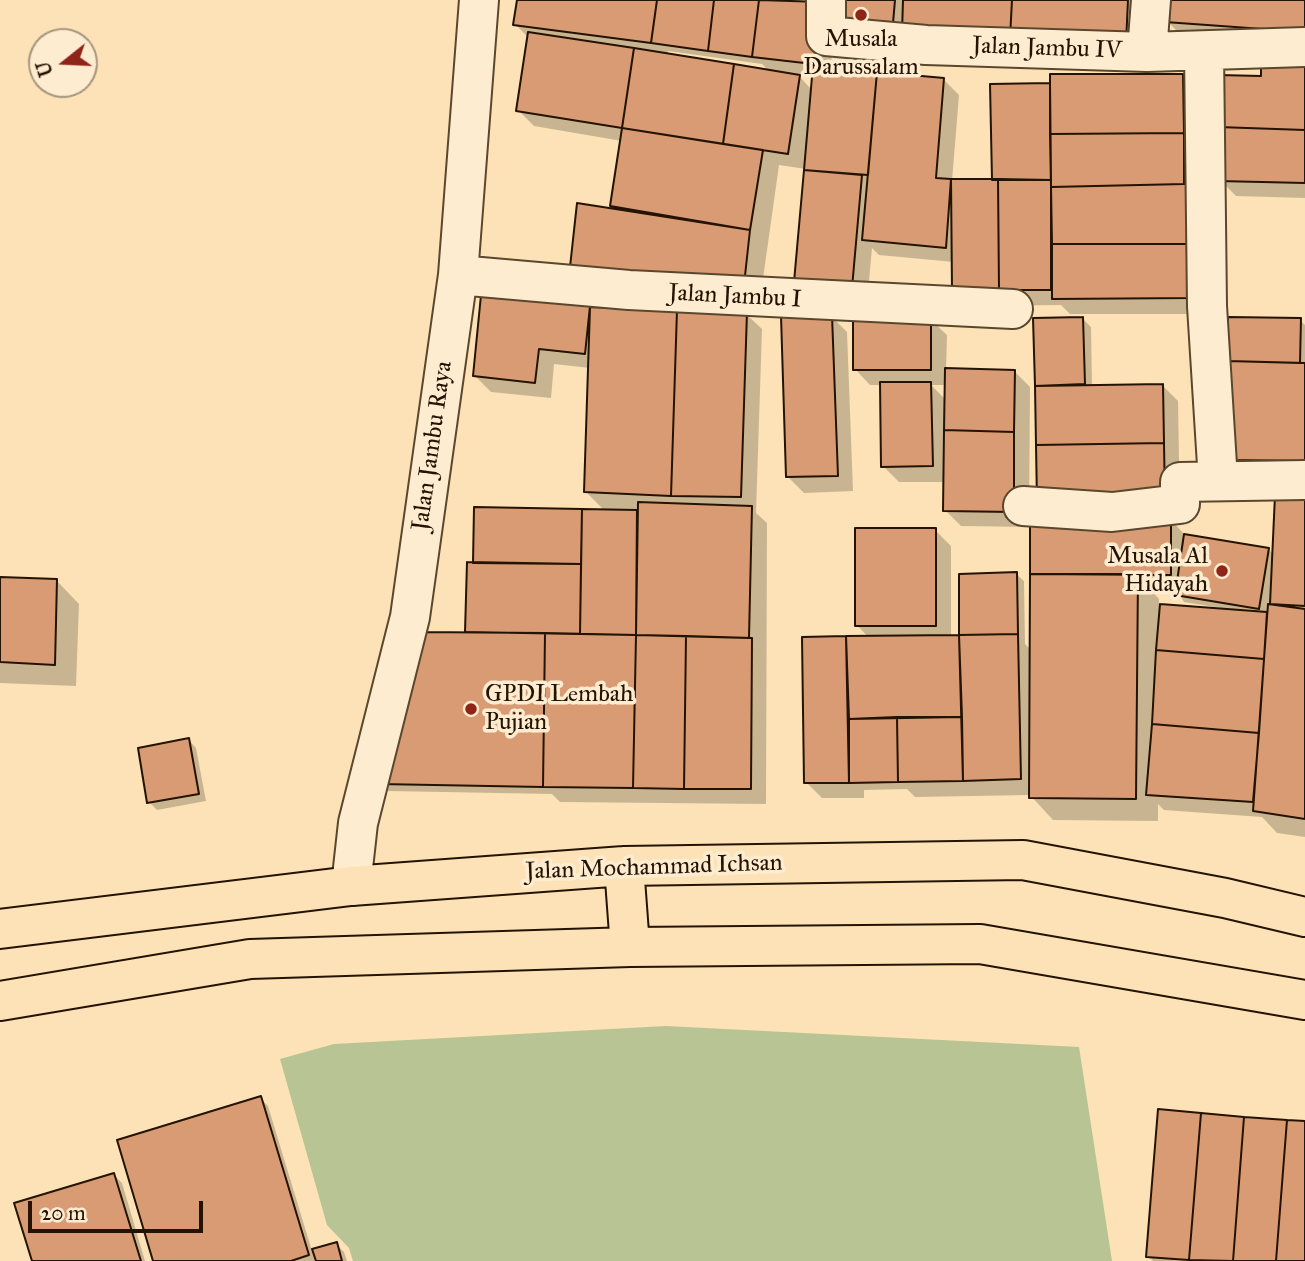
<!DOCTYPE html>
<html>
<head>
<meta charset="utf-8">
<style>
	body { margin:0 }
	#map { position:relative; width:1305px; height:1261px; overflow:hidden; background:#fce2b6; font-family:"IM FELL Great Primer",serif }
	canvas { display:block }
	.north { position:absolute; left:28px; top:28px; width:70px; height:70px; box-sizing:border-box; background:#fdecd0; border:2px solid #a6957d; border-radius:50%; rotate:252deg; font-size:19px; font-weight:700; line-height:28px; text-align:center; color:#241300 }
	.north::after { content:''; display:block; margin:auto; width:24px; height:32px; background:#8f2418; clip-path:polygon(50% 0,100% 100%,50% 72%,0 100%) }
	.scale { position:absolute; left:28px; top:1201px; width:175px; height:32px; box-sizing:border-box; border:4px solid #241300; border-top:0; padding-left:9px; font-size:21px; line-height:24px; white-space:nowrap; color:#241300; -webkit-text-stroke:5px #fdecd0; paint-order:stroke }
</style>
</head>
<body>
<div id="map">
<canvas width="1305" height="1261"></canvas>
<div class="north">U</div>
<div class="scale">20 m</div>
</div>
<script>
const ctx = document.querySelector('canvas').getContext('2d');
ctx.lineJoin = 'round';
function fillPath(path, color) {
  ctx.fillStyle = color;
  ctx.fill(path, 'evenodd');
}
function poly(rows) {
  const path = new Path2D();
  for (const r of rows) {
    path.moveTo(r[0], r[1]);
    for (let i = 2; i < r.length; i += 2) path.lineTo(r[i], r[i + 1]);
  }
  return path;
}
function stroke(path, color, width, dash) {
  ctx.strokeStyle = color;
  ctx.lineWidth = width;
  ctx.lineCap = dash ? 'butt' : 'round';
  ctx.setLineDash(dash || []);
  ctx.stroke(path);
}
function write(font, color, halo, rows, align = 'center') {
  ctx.font = font + ' "IM FELL Great Primer",serif';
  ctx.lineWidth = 7;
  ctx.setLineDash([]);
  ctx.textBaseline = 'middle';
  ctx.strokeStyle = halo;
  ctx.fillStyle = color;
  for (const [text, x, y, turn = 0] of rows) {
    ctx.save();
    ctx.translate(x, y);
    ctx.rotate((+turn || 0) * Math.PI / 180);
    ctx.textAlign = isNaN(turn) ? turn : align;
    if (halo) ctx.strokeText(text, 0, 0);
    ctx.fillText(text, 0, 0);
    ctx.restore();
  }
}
fillPath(poly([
	[666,1026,1079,1047,1112,1261,353,1261,349,1248,327,1225,280,1059,334,1044]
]), '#b8c493');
fillPath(poly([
	[518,0,797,0,821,3,832,0,1144,0,1142,59,835,34,830,69,943,79,959,95,952,181,994,182,1052,85,1182,76,1198,91,1209,314,1070,314,1061,305,970,306,954,262,879,255,872,248,867,303,796,282,806,169,779,165,760,300,579,205,611,208,622,141,534,126,518,110,529,38,515,24],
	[668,51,762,64,770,72,667,56],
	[798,75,814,77,812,90],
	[1305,0,1305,46,1183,37,1167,21],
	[1305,60,1305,198,1236,196,1220,180,1263,78],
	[589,308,746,314,762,329,756,513,767,523,766,804,560,802,552,794,388,791,381,784,467,634,468,564,475,565,476,509,605,511,586,492,590,368,554,364,551,398,491,392,475,376],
	[831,316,847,332,853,491,804,493,788,477],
	[1083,319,1091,327,1092,386,1162,385,1178,401,1180,516,1171,520,1186,536,1268,549,1274,555,1305,499,1305,837,1277,833,1262,817,1164,810,1158,804,1158,821,1053,820,1030,795,915,797,907,789,864,790,864,798,822,798,806,782,803,638,869,638,857,625,935,530,951,546,951,637,961,637,1016,574,1024,581,1025,644,1031,650,1031,527,961,526,945,510,945,482,899,482,883,466,882,385,870,385,855,369,931,320,947,335,946,370,1014,371,1030,387,1029,519,1039,502,1035,320],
	[931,385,946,385,946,400],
	[1151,590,1177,590,1184,602,1221,608,1221,611,1159,606,1159,599],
	[1300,320,1305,325,1305,476,1245,475,1229,459],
	[0,579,57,581,79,604,76,686,0,683],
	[189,740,196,748,206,801,157,810,149,802],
	[260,1098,268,1106,312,1251,336,1244,344,1252,347,1261,155,1261],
	[1305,1123,1305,1261,1153,1261,1148,1256],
	[114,1175,122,1183,145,1261,34,1261]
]), '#0003');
const building = poly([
	[517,0,657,0,651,43,513,25,517,0],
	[657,0,714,0,708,51,651,43,657,0],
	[714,0,759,0,752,57,708,51,714,0],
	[759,0,822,2,813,64,752,57,759,0],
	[830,0,895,0,892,35,828,30,830,0],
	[903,0,1012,0,1010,38,902,32,903,0],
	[1012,0,1128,0,1126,43,1010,38,1012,0],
	[1166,0,1305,0,1305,32,1165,22,1166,0],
	[528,32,634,48,622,128,516,111,528,32],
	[634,48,734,64,723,144,622,128,634,48],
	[1261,58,1305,59,1305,130,1218,127,1219,75,1261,76,1261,58],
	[734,64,800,75,788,154,723,144,734,64],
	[813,65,877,72,868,175,804,170,813,65],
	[877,72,944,78,936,178,951,179,946,248,862,240,877,72],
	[1050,74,1183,74,1184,133,1050,134,1050,74],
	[1050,83,1051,180,992,180,990,84,1050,83],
	[1218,127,1305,130,1305,183,1218,181,1218,127],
	[622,128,763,150,750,230,610,206,622,128],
	[1184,133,1184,184,1051,187,1050,134,1184,133],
	[804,170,862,175,852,288,794,282,804,170],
	[951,179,998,179,999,290,952,291,951,179],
	[998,179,1051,180,1051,290,999,290,998,179],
	[1184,184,1192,184,1194,244,1052,244,1051,187,1184,184],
	[577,203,750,230,744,285,570,267,577,203],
	[1052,244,1194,244,1194,298,1052,299,1052,244],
	[481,295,590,306,585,354,539,349,535,383,473,376,481,295],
	[590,307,677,310,671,496,584,492,590,307],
	[677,310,747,312,741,497,671,496,677,310],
	[832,315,838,476,786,477,781,316,832,315],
	[1083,317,1085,384,1035,386,1033,318,1083,317],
	[1228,317,1301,318,1300,363,1228,361,1228,317],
	[853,318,931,318,931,370,853,370,853,318],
	[1228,361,1305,363,1305,461,1227,460,1228,361],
	[945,368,1015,370,1014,432,944,430,945,368],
	[880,382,931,382,933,466,881,467,880,382],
	[1163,384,1164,443,1036,445,1035,386,1163,384],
	[944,430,1014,432,1014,512,943,511,944,430],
	[1164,443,1165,500,1037,502,1036,445,1164,443],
	[1275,495,1305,497,1305,606,1270,604,1275,495],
	[638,502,752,506,749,638,636,635,638,502],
	[474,507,582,509,581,564,473,563,474,507],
	[582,509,637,510,636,635,580,634,582,509],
	[1030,517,1171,519,1171,575,1030,574,1030,517],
	[855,528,936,528,936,626,855,626,855,528],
	[1184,534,1269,548,1259,609,1175,595,1184,534],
	[467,562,581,564,580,634,465,632,467,562],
	[1017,572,1018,634,959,635,959,574,1017,572],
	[1030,574,1138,574,1136,799,1029,798,1030,574],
	[0,577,57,579,55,665,0,662,0,577],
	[1160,604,1267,612,1264,659,1156,650,1160,604],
	[1268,604,1305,609,1305,819,1253,811,1268,604],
	[418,632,545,633,543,787,379,784,418,632],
	[545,633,636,635,633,788,543,787,545,633],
	[1018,634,1021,779,963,781,959,635,1018,634],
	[636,635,686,636,684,789,633,788,636,635],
	[959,635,962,717,849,719,846,636,959,635],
	[686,636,752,638,751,789,684,789,686,636],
	[846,636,849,783,804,783,802,637,846,636],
	[1156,650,1264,659,1259,733,1152,724,1156,650],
	[897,717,898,782,849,783,849,719,897,717],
	[897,717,962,717,963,781,898,782,897,717],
	[1152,724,1259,733,1253,802,1146,795,1152,724],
	[189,738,199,794,147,803,138,748,189,738],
	[261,1096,309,1255,291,1261,153,1261,117,1140,261,1096],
	[1158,1109,1201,1113,1189,1260,1146,1257,1158,1109],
	[1201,1113,1244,1117,1233,1261,1189,1260,1201,1113],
	[1244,1117,1287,1120,1276,1261,1233,1261,1244,1117],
	[1287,1120,1305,1121,1305,1261,1276,1261,1287,1120],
	[114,1173,141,1261,32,1261,14,1203,114,1173],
	[337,1242,342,1261,316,1261,312,1249,337,1242]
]);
fillPath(building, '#d99b73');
stroke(building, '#241300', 2);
const minor = poly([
	[826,0,826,36,926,45,1147,52,1305,47],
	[1204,51,1207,306,1218,481],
	[1147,52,1151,0],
	[458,275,629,290,1013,309],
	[1023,506,1112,512,1180,504,1180,482,1305,480],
	[351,886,358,823,410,617,458,275,479,0]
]);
const primary = poly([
	[624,866,630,947],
	[0,929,351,886,624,866,1023,860,1225,898,1305,917],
	[0,1001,250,959,630,947,980,944,1305,1000]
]);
stroke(minor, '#5a472e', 42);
stroke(primary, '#241300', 42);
stroke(minor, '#fdecd0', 38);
stroke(primary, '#fce2b6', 38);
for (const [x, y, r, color] of [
	[861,15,7,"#8f2418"],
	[1222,571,7,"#8f2418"],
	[471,709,7,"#8f2418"]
]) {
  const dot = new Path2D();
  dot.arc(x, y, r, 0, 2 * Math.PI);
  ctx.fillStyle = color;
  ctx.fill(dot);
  stroke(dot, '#fdecd0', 2.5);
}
write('24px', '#241300', '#fdecd0', [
	["Musala",861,40],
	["Darussalam",861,68],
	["Musala Al",1208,557,"right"],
	["Hidayah",1208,585,"right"],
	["GPDI Lembah",485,695,"left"],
	["Pujian",485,723,"left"]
]);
write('24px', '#241300', '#fdecd0', [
	["Jalan Jambu IV",1047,49,2],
	["Jalan Jambu I",735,297,3],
	["Jalan Jambu Raya",433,446,-82],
	["Jalan Mochammad Ichsan",654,868,-2]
]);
</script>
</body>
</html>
